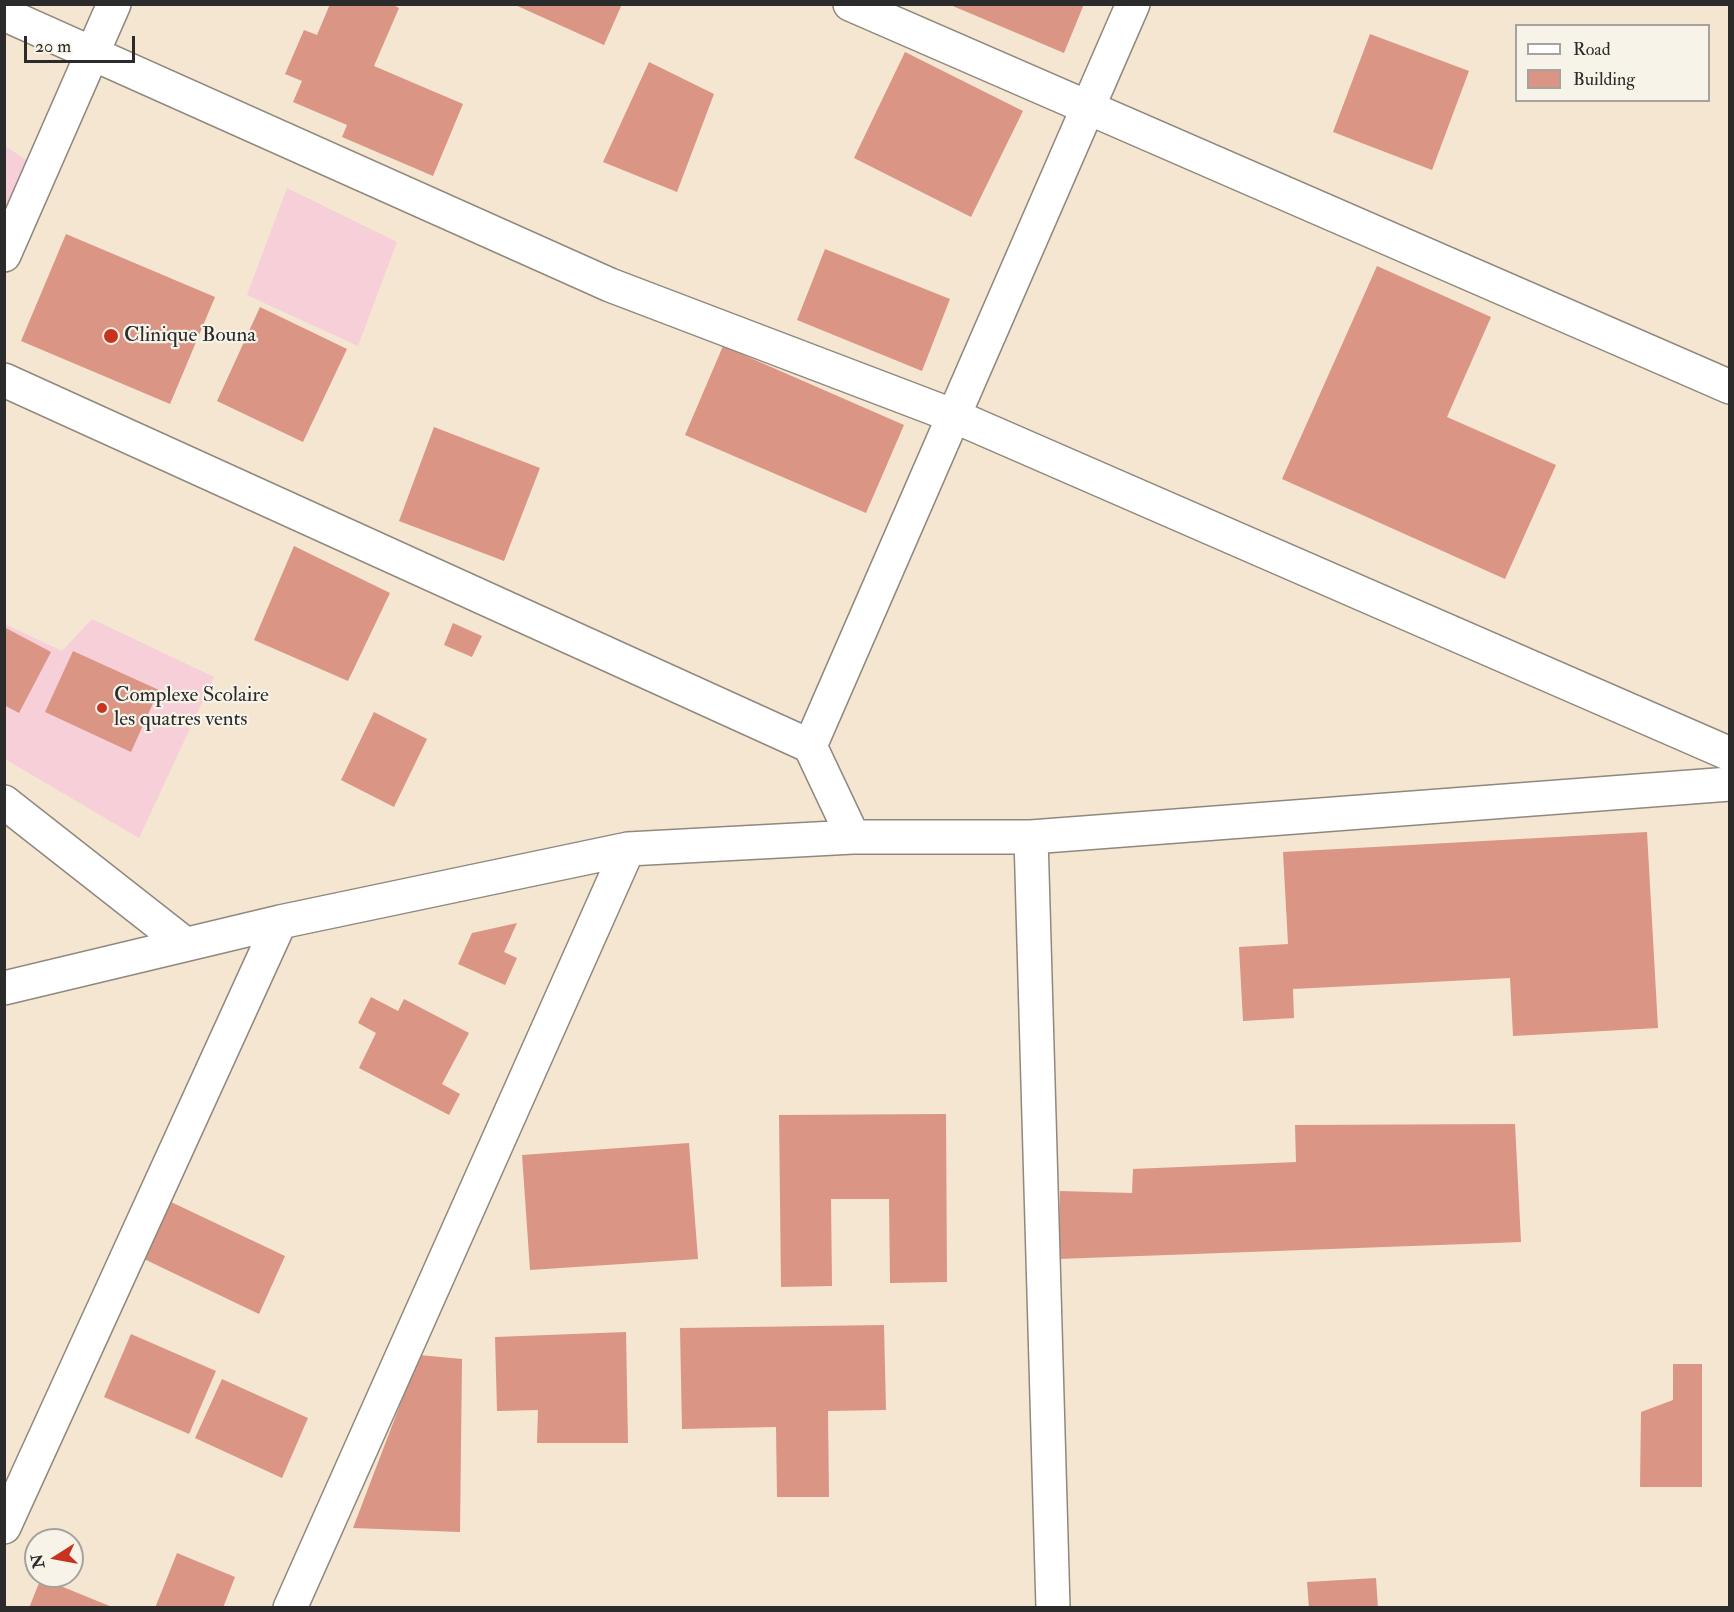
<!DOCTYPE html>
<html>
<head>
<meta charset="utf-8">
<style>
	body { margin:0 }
	#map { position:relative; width:1734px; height:1612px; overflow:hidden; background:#f4e6d0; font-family:"IM FELL Double Pica",serif }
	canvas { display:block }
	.frame { position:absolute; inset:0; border:6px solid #2b2b2b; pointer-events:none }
	.legend { position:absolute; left:1515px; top:24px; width:195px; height:78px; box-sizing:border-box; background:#f7f3e8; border:2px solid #a5a39c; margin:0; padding:8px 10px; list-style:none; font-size:18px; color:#2b2b2b }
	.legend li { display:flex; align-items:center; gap:12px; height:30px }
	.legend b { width:30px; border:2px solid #a5a39c }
	.north { position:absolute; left:24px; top:1528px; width:60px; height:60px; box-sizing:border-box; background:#f7f3e8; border:2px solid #a5a39c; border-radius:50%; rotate:259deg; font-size:16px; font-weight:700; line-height:24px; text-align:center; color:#2b2b2b }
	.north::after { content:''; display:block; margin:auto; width:21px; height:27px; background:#c8321e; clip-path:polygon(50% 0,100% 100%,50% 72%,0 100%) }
	.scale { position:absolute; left:24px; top:36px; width:111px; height:27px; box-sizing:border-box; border:3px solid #2b2b2b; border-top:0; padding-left:8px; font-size:18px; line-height:21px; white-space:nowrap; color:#2b2b2b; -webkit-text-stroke:4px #f7f3e8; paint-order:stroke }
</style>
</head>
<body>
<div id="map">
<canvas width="1734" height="1612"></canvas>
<div class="frame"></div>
<ul class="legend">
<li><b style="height:8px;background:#fff"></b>Road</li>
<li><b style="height:16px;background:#db9585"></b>Building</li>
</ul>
<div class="north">N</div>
<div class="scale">20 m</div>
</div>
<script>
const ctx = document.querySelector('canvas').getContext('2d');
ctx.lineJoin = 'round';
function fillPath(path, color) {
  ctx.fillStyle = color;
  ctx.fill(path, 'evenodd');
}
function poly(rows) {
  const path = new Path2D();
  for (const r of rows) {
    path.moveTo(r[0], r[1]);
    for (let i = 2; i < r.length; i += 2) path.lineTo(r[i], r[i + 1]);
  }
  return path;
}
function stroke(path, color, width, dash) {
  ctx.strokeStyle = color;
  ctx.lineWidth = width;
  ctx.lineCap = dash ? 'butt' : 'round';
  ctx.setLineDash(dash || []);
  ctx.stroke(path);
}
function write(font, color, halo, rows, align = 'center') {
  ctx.font = font + ' "IM FELL Double Pica",serif';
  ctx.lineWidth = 4.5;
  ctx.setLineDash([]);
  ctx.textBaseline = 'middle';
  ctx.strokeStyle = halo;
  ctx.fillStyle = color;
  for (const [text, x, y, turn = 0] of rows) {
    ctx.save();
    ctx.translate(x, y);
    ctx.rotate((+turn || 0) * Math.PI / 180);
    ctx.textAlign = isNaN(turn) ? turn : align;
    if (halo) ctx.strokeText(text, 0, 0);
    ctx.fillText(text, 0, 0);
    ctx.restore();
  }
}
fillPath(poly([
	[5,146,40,169,5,242],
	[287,188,397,242,358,346,247,295],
	[92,619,214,677,139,838,5,759,5,624,62,651]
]), '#f6cfd8');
fillPath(poly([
	[330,4,391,4,399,8,374,66,463,104,433,176,342,137,347,125,293,102,302,81,285,74,304,30,317,35],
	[513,4,622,4,604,45],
	[948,4,1084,4,1064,53],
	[1370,34,1469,71,1432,170,1333,132],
	[905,52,1023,111,971,217,854,158],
	[649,62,714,94,677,192,603,162],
	[66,234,215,297,170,404,21,341],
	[825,249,950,299,922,371,797,320],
	[1377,266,1491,317,1447,417,1556,465,1505,579,1282,479],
	[260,307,347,349,303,442,217,401],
	[723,346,904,425,866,513,685,435],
	[434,427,540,468,504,561,399,521],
	[294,546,390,593,348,681,254,640],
	[453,623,482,636,472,657,444,645],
	[4,627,51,652,19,713,4,705],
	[73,651,159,690,131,752,45,712],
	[374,712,427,739,394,807,341,780],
	[1647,832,1658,1028,1513,1036,1510,978,1293,989,1294,1018,1243,1021,1239,947,1288,944,1283,852],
	[517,923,504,952,517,958,505,985,458,964,472,933],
	[371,997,398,1011,404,999,469,1033,442,1084,460,1094,449,1115,359,1068,376,1033,358,1023],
	[946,1114,947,1282,890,1283,889,1199,831,1199,832,1286,781,1287,779,1115],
	[1515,1124,1521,1242,1058,1259,1060,1191,1132,1193,1133,1169,1296,1162,1295,1125],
	[689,1143,698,1259,530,1270,522,1155],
	[171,1202,285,1256,259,1314,144,1259],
	[884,1325,886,1410,828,1411,829,1497,777,1497,776,1427,682,1429,680,1328],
	[626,1332,628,1443,537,1443,538,1410,497,1411,495,1337],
	[131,1334,216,1371,189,1434,104,1397],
	[419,1355,462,1359,460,1532,353,1528],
	[1673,1364,1702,1364,1702,1487,1640,1487,1641,1412,1673,1400],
	[222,1379,308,1418,282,1478,195,1438],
	[177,1553,235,1577,223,1608,155,1608],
	[41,1578,112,1607,112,1608,29,1608],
	[1376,1578,1378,1608,1309,1608,1307,1582]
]), '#db9585');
const minor = poly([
	[850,4,1730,387],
	[4,14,610,285,954,416,1730,754],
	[4,255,114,4],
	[4,380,810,746,853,837],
	[810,746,1133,4],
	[4,802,185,944],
	[1031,837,1053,1608],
	[4,988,280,922,628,849,853,837,1031,837,1730,784],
	[4,1527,280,922],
	[290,1608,628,849]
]);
stroke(minor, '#90887e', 36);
stroke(minor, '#fff', 33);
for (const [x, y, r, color] of [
	[111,336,8,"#c8321e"],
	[102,708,6,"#c8321e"]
]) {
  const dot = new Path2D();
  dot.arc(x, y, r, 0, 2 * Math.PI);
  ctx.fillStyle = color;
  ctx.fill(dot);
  stroke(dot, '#f7f3e8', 2);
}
write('21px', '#2b2b2b', '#f7f3e8', [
	["Clinique Bouna",124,336],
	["Complexe Scolaire",114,696],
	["les quatres vents",114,720]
], 'left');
</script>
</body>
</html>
